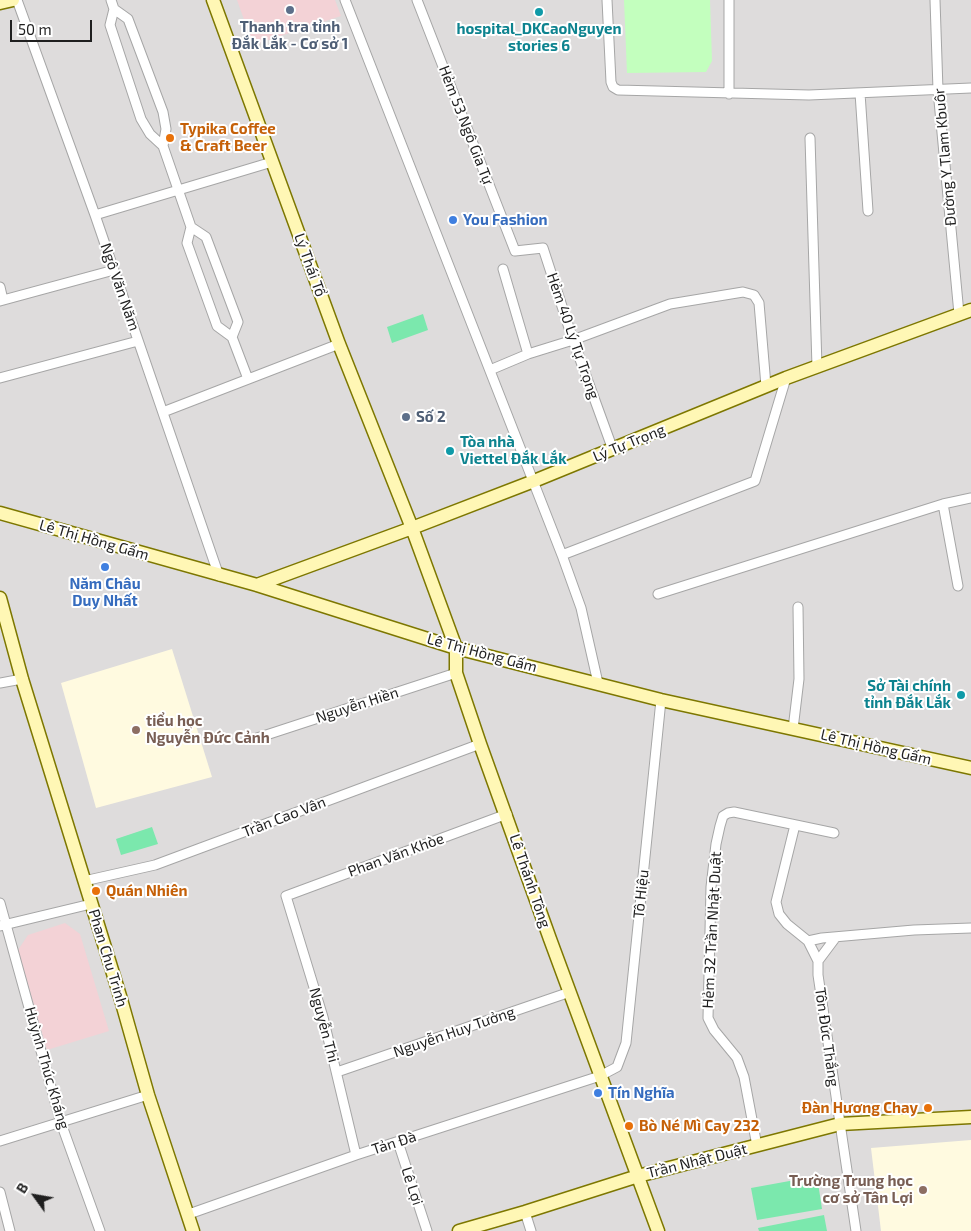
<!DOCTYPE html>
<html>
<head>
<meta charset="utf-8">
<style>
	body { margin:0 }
	#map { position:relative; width:971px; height:1231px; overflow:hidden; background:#f1ebe5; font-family:"Exo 2",sans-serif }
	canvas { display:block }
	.north { position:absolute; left:10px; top:1171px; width:50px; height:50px; -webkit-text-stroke:4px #fff; paint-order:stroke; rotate:302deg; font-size:14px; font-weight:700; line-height:20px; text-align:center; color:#1f1f1f }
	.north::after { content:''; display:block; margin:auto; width:18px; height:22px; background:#1f1f1f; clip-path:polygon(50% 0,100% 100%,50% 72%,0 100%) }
	.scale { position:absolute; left:10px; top:20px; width:82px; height:22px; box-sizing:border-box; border:2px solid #1f1f1f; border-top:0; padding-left:6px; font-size:15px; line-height:18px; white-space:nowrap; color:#1f1f1f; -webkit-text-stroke:4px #fff; paint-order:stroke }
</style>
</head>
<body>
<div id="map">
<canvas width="971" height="1231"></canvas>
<div class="north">B</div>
<div class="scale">50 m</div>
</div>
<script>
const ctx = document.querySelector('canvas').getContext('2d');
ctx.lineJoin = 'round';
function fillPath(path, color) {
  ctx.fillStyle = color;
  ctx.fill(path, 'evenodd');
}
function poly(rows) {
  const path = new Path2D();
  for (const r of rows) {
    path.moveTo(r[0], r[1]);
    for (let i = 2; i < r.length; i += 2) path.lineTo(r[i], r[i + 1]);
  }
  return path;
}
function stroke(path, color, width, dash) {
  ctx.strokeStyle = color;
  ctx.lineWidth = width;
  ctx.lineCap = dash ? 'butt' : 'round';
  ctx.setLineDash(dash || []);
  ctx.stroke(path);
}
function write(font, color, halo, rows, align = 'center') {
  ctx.font = font + ' "Exo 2",sans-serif';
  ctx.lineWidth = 4;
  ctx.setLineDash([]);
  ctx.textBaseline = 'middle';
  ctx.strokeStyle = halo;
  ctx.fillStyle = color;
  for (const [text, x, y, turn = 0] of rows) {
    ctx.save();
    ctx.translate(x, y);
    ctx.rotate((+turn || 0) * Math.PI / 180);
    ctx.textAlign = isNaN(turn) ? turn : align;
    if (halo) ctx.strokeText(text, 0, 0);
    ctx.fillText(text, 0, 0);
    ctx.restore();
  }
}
fillPath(poly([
	[0,0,971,0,971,1231,0,1231]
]), '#dedcdc');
fillPath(poly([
	[237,0,335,0,341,16,253,45],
	[65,923,80,934,109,1031,47,1050,18,950,28,935]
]), '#f3d2d6');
fillPath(poly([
	[172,649,212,777,96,808,61,683],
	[971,1140,971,1231,881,1231,871,1148]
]), '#fffae0');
fillPath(poly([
	[624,0,710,0,712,61,706,72,627,73]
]), '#c3ffbe');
fillPath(poly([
	[423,314,428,330,392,343,387,327],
	[152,827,158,844,121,855,116,839],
	[817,1176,822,1209,757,1220,751,1188],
	[824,1215,827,1231,759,1231,758,1228]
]), '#7be8ad');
const street = poly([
	[17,0,95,215,219,576],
	[111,0,114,9,110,25,141,119,150,134,163,146,191,227,187,243,217,326,232,337,248,379],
	[345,0,562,555,581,608,598,683],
	[417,0,515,251,543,248,573,340,613,450],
	[607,0,611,82,613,87,618,90,809,95,971,88],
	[729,0,729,94],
	[935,0,938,90,959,314],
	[114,9,128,19,163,112,166,129,163,146],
	[860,93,868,211],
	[810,138,817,367],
	[95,215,272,162],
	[191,227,206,237,238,322,232,337],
	[503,269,528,354],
	[0,287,3,300],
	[0,301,114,270],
	[490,370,528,354,573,340,670,304,743,292,754,295,759,303,766,386],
	[0,378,138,341],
	[163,412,339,344],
	[943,504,958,586],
	[562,555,755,481,786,378],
	[658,594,943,504,971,498],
	[0,683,22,679],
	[793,729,799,679,798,607],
	[257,738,456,673],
	[795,825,776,902,779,914,787,924,808,941,818,961],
	[84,881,155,865,480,744],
	[0,903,61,1123,100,1231],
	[0,926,91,904],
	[836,937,818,961,818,975,856,1231],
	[808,941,822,938,914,930,971,928],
	[337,1072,570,992],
	[0,1141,148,1095],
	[398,1142,427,1231],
	[757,1146,744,1077,737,1058,714,1030,708,1018,711,887,716,844,720,826,723,816,728,813,734,812,834,833],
	[356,1155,323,1017,286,896,507,814],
	[0,1192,10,1231],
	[525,1212,531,1231],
	[189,1214,356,1155,600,1076,617,1067,626,1043,661,700]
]);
const secondary = poly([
	[213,0,339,344,412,528,456,648,456,673,480,744,550,939,658,1231],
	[0,3,13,0],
	[0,513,257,585,456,648,661,700,971,768],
	[257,585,412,528,534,481,786,378,971,310],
	[0,598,22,679,120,996,148,1095,193,1231],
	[459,1231,525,1212,638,1176,840,1124,971,1117]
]);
stroke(street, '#a6a6a6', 11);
stroke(secondary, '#7d7700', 15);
stroke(street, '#fff', 9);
stroke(secondary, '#fff7b5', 12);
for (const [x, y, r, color] of [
	[290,10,5,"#5c6f8a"],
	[539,12,5,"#0f9aa8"],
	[170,138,5,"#e8710a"],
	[453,220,5,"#3f7fe0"],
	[406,417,5,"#5c6f8a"],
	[450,451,5,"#0f9aa8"],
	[105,567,5,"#3f7fe0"],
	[961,695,5,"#0f9aa8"],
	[136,730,5,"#8d6e63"],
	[96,891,5,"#e8710a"],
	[598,1093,5,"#3f7fe0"],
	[928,1108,5,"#e8710a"],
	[629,1126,5,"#e8710a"],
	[923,1190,5,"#8d6e63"]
]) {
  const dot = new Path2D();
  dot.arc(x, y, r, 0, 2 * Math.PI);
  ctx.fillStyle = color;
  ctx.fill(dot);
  stroke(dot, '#fff', 2);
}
write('bold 15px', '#4e5e75', '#fff', [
	["Thanh tra tỉnh",290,27],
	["Đắk Lắk - Cơ sở 1",290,44],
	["Số 2",416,417,"left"]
]);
write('bold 15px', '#0d838f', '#fff', [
	["hospital_DKCaoNguyen",539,29],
	["stories 6",539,46],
	["Tòa nhà",460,442,"left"],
	["Viettel Đắk Lắk",460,459,"left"],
	["Sở Tài chính",951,686,"right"],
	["tỉnh Đắk Lắk",951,703,"right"]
]);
write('15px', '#1f1f1f', '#fff', [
	["Hẻm 53 Ngô Gia Tự",466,125,69],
	["Đường Y Tlam Kbuôr",945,157,-95],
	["Lý Thái Tổ",310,265,70],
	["Ngô Văn Năm",120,287,71],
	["Hẻm 40 Lý Tự Trọng",573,336,71],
	["Lý Tự Trọng",629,443,-22],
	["Lê Thị Hồng Gấm",94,540,16],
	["Lê Thị Hồng Gấm",482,653,15],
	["Nguyễn Hiền",357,705,-18],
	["Lê Thị Hồng Gấm",876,747,13],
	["Trần Cao Vân",284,817,-21],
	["Phan Văn Khòe",396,855,-20],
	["Lê Thánh Tông",530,881,71],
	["Tô Hiệu",641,894,-84],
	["Hẻm 32 Trần Nhật Duật",712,930,-87],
	["Phan Chu Trinh",108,958,73],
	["Nguyễn Thi",324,1025,75],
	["Nguyễn Huy Tưởng",454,1032,-19],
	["Tôn Đức Thắng",827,1037,82],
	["Huỳnh Thúc Kháng",47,1068,74],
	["Tản Đà",394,1143,-18],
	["Trần Nhật Duật",697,1161,-14],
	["Lê Lợi",412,1186,72]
]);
write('bold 15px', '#c56008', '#fff', [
	["Typika Coffee",180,129],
	["& Craft Beer",180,146],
	["Quán Nhiên",106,891],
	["Đàn Hương Chay",918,1108,"right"],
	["Bò Né Mì Cay 232",639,1126]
], 'left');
write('bold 15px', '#366cbe', '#fff', [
	["You Fashion",463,220],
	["Năm Châu",105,584,"center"],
	["Duy Nhất",105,601,"center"],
	["Tín Nghĩa",608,1093]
], 'left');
write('bold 15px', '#785e54', '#fff', [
	["tiểu học",146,721],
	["Nguyễn Đức Cảnh",146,738],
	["Trường Trung học",913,1181,"right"],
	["cơ sở Tân Lợi",913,1198,"right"]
], 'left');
</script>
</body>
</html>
